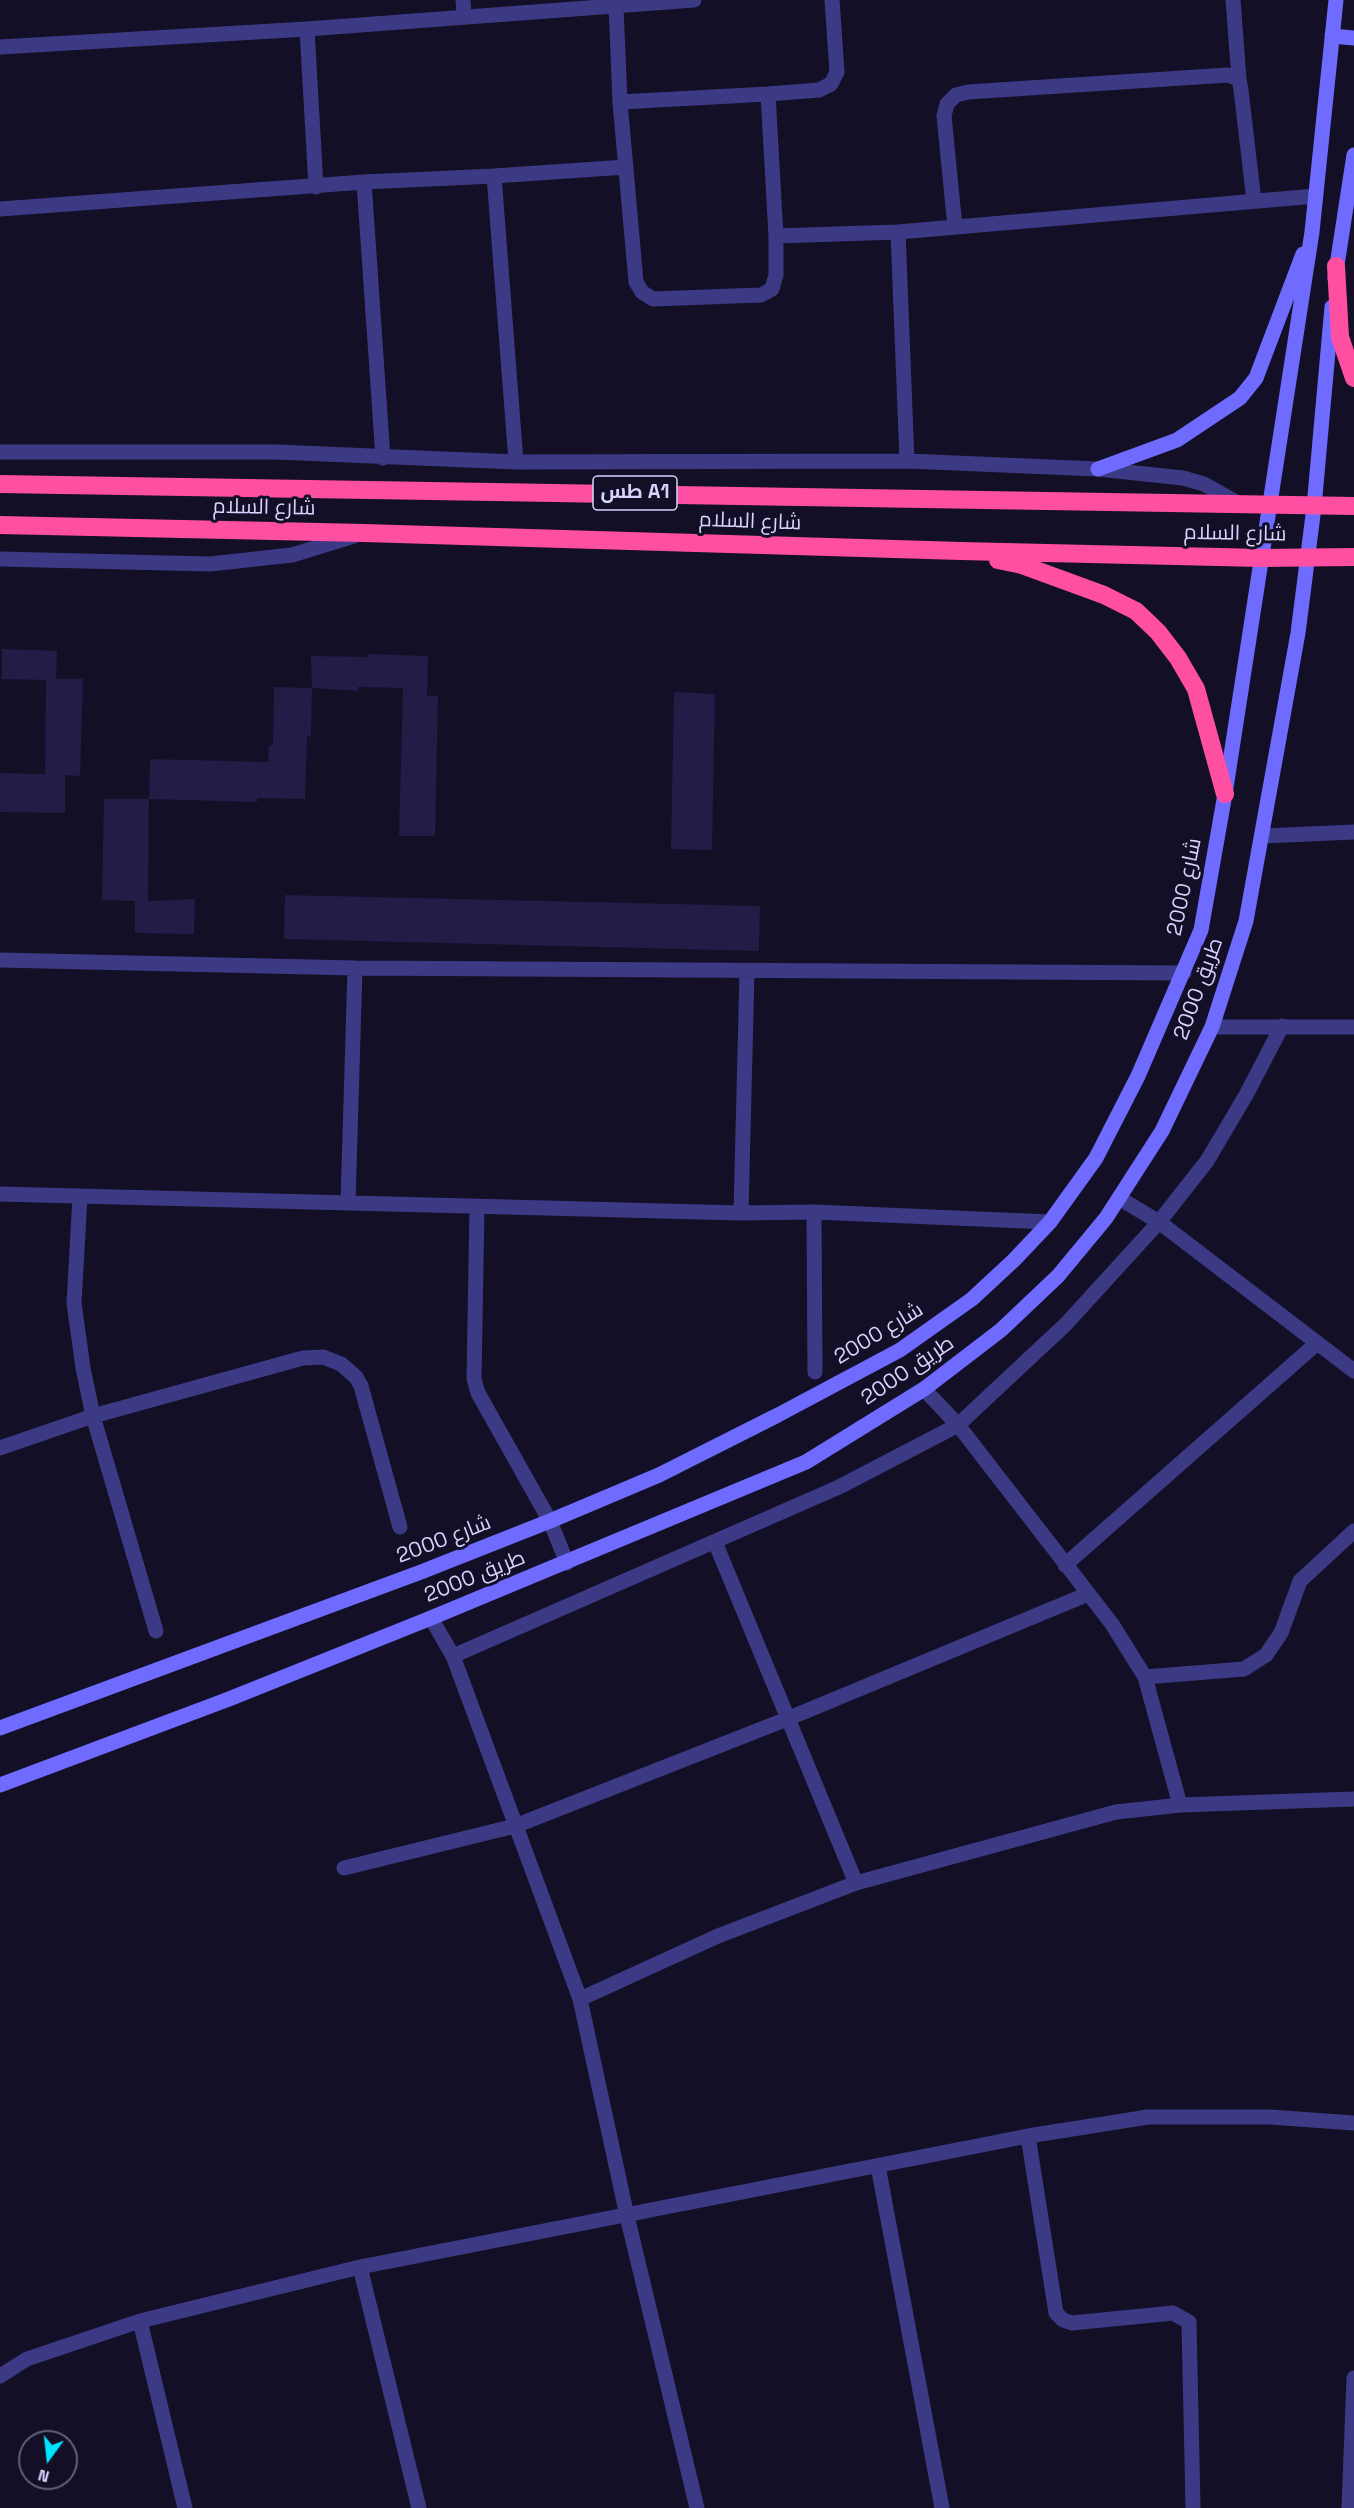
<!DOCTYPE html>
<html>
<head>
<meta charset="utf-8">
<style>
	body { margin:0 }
	#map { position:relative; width:1354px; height:2508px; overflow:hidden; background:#130f26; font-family:"Space Grotesk",sans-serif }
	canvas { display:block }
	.north { position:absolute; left:18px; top:2430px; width:60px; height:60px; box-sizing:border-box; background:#130f26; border:2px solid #625e7d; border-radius:50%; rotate:195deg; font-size:16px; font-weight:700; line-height:24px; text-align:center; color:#d9d4ff }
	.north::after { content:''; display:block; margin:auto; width:21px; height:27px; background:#00e5ff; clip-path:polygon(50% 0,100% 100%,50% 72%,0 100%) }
</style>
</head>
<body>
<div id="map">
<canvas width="1354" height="2508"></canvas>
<div class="north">N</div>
</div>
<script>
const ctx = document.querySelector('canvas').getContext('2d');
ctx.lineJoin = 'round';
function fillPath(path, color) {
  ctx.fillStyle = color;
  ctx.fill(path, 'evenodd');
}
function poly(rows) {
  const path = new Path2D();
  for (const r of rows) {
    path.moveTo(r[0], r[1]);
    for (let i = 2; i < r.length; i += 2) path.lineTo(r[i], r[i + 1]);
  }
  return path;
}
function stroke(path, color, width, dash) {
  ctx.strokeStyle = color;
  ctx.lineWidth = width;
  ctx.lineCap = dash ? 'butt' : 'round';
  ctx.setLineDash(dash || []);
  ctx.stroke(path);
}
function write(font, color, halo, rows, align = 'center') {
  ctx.font = font + ' "Space Grotesk",Cairo,sans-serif';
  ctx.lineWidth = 6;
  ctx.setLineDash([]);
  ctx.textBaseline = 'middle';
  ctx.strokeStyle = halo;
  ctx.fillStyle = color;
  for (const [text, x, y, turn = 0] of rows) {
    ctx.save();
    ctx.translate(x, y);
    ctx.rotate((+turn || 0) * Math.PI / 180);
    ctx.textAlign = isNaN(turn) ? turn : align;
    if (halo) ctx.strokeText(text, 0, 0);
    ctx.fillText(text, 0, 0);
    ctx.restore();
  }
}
fillPath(poly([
	[2,649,57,651,56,679,83,679,80,776,65,775,65,813,0,812,0,773,45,774,46,680,2,679],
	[368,654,428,656,427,696,438,696,435,836,399,836,403,688,358,687,358,691,312,688,311,656,368,657],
	[274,687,312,688,311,737,307,736,305,799,257,798,257,802,149,799,150,759,268,762,269,745,273,745],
	[674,692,715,694,712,850,671,849],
	[104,799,149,799,148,901,195,899,194,934,135,933,135,901,102,900],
	[285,895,760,906,759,951,284,939]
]), '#241b47');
stroke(poly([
	[463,0,464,16],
	[1233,0,1239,79],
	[616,6,620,102,636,282,642,292,653,299,761,295,772,289,776,275,776,236],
	[307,29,316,187],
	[0,47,307,29,694,0],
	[768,94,819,90,831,84,837,72,832,0],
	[620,102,768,94,776,236,898,232],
	[494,176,626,167],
	[364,182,383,458],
	[0,209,364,182,494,176,516,462],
	[955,227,944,116,947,104,956,95,968,92,1228,75,1239,79,1241,90,1254,201],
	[0,452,276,452,516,462,907,461,1098,469,1183,478,1204,484,1236,502],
	[907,461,898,232,1316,196],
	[0,559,210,564,292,555,354,536],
	[1263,836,1354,832],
	[0,960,355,968,1184,973],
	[1212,1027,1354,1027],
	[0,1194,741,1213,814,1212,1050,1222],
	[80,1197,74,1303,83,1368,93,1416,156,1631],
	[1119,1198,1159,1222,1354,1371],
	[348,1203,355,968],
	[477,1206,474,1379,478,1393,550,1521,567,1563],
	[814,1212,815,1372],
	[741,1213,747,971],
	[924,1389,958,1425,1112,1624,1145,1677,1180,1805,1354,1799],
	[0,1448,93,1416,303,1358,323,1357,341,1364,356,1377,361,1386,400,1527],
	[715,1542,856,1883],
	[1065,1565,1316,1344],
	[431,1618,453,1656,580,1999,627,2216,697,2508],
	[453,1656,839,1487,958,1425,1066,1324,1159,1222,1207,1161,1246,1095,1282,1026],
	[1145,1677,1244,1669,1266,1655,1281,1633,1300,1581,1354,1531],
	[344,1868,515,1826,787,1719,1088,1594],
	[580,1999,718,1936,856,1883,1116,1812,1180,1805],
	[1028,2136,1056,2313,1063,2320,1072,2323,1173,2313,1189,2322,1193,2508],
	[878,2166,942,2508],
	[360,2267,419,2508],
	[140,2321,185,2508],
	[0,2376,27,2359,140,2321,360,2267,1028,2136,1148,2117,1270,2117,1354,2123],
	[1349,2508,1354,2378]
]), '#3d3a85', 15);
stroke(poly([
	[1332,36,1354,38],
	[1335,278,1354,155],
	[1098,469,1177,440,1240,398,1256,378,1303,254],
	[0,1728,421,1572,550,1521,659,1475,778,1415,900,1350,972,1299,1014,1260,1050,1222,1096,1158,1138,1076,1201,930,1225,794,1312,232,1336,0],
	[0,1785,229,1699,431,1618,806,1462,924,1389,1001,1330,1058,1276,1106,1218,1162,1131,1212,1027,1246,921,1298,633,1314,507,1332,307]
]), '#6f6bff', 15);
stroke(poly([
	[1336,266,1340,337,1354,378],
	[0,484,1354,506],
	[0,525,364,533,961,551,1261,558,1354,557],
	[998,560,1022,565,1104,595,1136,611,1158,632,1178,658,1196,689,1225,794]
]), '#ff4fa3', 18);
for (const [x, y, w] of [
	[635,493,84]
]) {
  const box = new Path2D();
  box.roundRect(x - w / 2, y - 17, w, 34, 4.5);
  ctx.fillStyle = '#130f26';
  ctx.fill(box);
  stroke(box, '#d9d4ff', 1.5);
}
write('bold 20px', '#d9d4ff', null, [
	["طس A1",635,493]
]);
write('21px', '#d9d4ff', '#130f26', [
	["شارع السلام",264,508,1],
	["شارع السلام",750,522,2],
	["شارع السلام",1235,534,1],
	["شارع 2000",1185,887,-78],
	["طريق 2000",1199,989,-70],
	["شارع 2000",879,1334,-31],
	["طريق 2000",908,1371,-34],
	["شارع 2000",444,1540,-21],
	["طريق 2000",475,1577,-22]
]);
</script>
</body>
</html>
